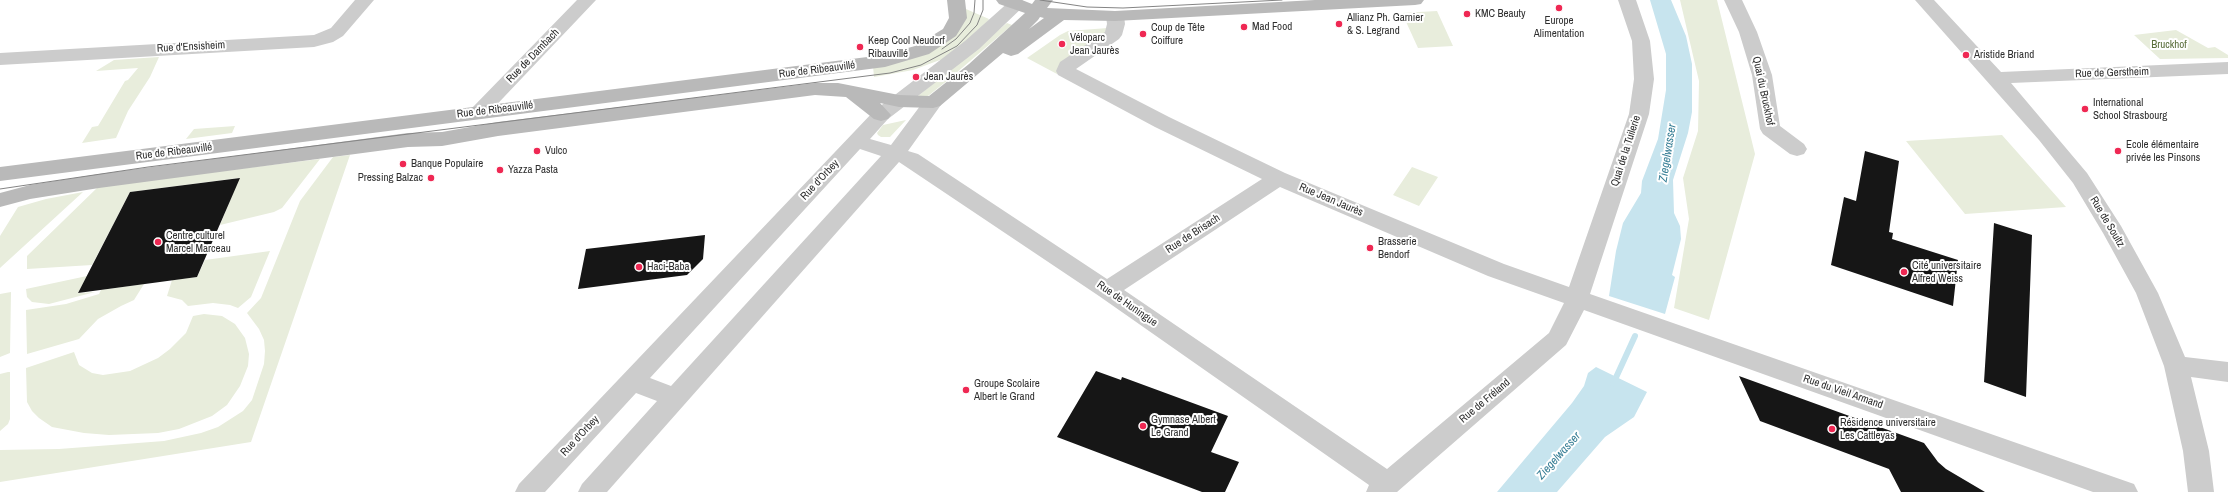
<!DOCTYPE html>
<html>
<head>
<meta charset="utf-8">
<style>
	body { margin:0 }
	canvas { display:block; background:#fff }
</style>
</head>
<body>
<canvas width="2228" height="492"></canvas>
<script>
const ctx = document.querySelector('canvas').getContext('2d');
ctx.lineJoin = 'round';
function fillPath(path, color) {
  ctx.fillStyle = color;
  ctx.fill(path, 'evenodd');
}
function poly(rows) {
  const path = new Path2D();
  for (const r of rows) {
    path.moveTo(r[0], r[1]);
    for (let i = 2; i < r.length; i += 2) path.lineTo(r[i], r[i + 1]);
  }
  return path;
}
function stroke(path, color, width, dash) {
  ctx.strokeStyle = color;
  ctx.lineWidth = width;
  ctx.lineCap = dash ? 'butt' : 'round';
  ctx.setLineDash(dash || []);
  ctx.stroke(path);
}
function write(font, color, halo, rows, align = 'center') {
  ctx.font = font + ' "Archivo Narrow",sans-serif';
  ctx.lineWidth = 4;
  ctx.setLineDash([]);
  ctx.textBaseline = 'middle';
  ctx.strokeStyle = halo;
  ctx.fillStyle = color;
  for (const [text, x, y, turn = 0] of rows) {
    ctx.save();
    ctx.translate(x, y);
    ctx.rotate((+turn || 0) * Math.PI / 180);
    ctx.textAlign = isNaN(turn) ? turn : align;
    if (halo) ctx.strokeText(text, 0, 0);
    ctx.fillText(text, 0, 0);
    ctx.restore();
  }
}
fillPath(poly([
	[1680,0,1717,0,1755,154,1709,320,1674,308,1689,219,1683,178,1698,131,1699,81],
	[966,9,989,19,986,24,943,61,940,60,913,70,874,77,873,66,920,55],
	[1437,11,1453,46,1418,48,1402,13],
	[1007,23,1012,25,948,80,928,96,918,96],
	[1108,28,1109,35,1057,74,1027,58,1060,35,1068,31],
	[2176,30,2208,48,2215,47,2228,55,2228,58,2160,59,2134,35],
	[159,57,150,77,128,111,116,138,82,143,92,127,98,126,125,81,128,80,138,68,96,71,114,60],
	[906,120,890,137,881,137,878,135,877,133,883,125],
	[235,126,232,133,186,139,194,129],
	[2002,135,2066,207,1965,214,1906,141],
	[350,155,251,442,0,482,0,450,59,449,164,441,201,433,218,427,243,411,252,400,264,364,265,351,264,340,259,329,247,313,261,298,300,201,333,157],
	[320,159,282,208,274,212,220,225,239,178,130,192,92,265,27,269,27,256,99,186],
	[1412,167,1438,177,1419,206,1393,195],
	[83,192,0,268,0,236,18,207,46,199],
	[270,251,251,297,238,308,230,305,213,303,188,306,182,300,167,296,172,280,197,277,205,260],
	[87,276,78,293,95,292,49,304,32,302,27,297,26,289],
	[144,284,134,300,121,306,98,319,79,339,27,354,26,310,66,304,99,294,101,290],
	[11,292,10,353,0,357,0,294],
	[204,314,222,316,235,324,245,338,249,354,248,366,240,386,227,405,212,416,179,429,158,433,109,435,84,433,52,427,39,418,32,411,27,402,26,368,74,352,79,365,92,373,103,375,130,371,158,358,170,349,186,333,193,316],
	[8,372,10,372,10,419,8,424,0,431,0,374]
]), '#e8eddc');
fillPath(poly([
	[1650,0,1671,0,1686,36,1692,64,1692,112,1688,133,1673,180,1674,213,1680,226,1681,239,1672,275,1675,277,1665,314,1609,296,1616,251,1623,223,1641,193,1642,181,1658,139,1666,90,1666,54],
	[1596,367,1647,392,1634,417,1605,437,1557,492,1497,492,1572,403,1584,386,1588,373]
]), '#c7e4ee');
stroke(poly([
	[1613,384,1635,336]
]), '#c7e4ee', 6);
fillPath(poly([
	[1865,151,1899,161,1889,232,1893,233,1892,239,1958,260,1953,306,1831,265,1844,197,1856,201],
	[240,178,197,277,78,293,130,192],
	[1994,223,2032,235,2026,397,1984,382],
	[705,235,703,259,687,275,578,289,586,249],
	[1096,371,1121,380,1122,377,1228,416,1211,452,1239,462,1225,492,1202,492,1057,437],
	[1739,376,1924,443,1938,462,1946,469,1985,492,1901,492,1889,469,1760,421]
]), '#161616');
fillPath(poly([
	[355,0,374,0,343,36,333,42,314,47,0,65,0,53,314,35,331,28,355,0],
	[577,0,596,0,486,116,479,118,472,116,469,112,472,108,577,0],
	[1011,0,1022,0,1026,4,979,49,888,119,870,139,891,145,926,98,933,96,940,98,943,102,908,151,918,154,1107,279,1262,179,1155,127,1058,75,1056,71,1060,62,1105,32,1107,24,1106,16,1109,12,1115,11,1121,12,1124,16,1125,24,1122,35,1119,39,1076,69,1169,117,1285,173,1504,264,1569,287,1629,114,1634,79,1632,41,1618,0,1636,0,1650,41,1654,79,1649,114,1590,294,2134,484,2138,492,2093,492,1584,310,1566,345,1397,492,1366,492,1369,485,1099,296,899,162,607,492,578,492,582,484,657,401,636,393,545,492,515,492,519,484,874,111,965,41,1011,0],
	[860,149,881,156,671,386,650,378,860,149],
	[1280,187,1488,276,1564,303,1549,333,1387,469,1124,290,1280,187],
	[1724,0,1742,0,1757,32,1772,75,1780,126,1804,144,1807,149,1804,154,1797,156,1790,154,1763,134,1760,129,1752,75,1739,32,1724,0],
	[1915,0,1934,0,2001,72,2228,62,2228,74,2011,83,2087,173,2121,226,2158,293,2185,357,2228,362,2228,382,2191,377,2209,451,2214,492,2188,492,2183,451,2164,366,2136,293,2103,233,2073,183,2039,140,1915,0]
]), '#ccc');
fillPath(poly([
	[947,0,965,0,967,18,956,36,929,54,885,67,0,181,0,167,883,55,915,46,943,29,949,18,947,0],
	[996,0,1022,0,1032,4,1035,0,1053,0,1047,8,1115,11,1315,0,1424,0,1421,4,1415,5,1115,21,1064,20,1018,54,1011,56,1003,53,940,106,933,108,899,107,880,103,891,115,888,119,881,121,874,119,846,97,815,95,498,136,442,146,408,147,99,188,30,199,0,207,0,193,30,185,99,174,408,133,442,132,498,122,815,83,838,83,899,95,929,96,969,64,1025,13,999,4,996,0],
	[1040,17,1044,18,1029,29,1038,20,1040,17]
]), '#b9b9b9');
stroke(poly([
	[1040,0,1087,7,1123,8,1282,0],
	[942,49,956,39,970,23,974,13,975,0],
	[0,189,148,167,890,73,921,65,957,46,977,25,983,10,983,0]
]), '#848484', 1);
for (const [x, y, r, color] of [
	[1559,8,4,"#ef2853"],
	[1467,14,4,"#ef2853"],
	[1339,24,4,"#ef2853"],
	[1244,27,4,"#ef2853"],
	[1143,34,4,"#ef2853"],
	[1062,44,4,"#ef2853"],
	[860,47,4,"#ef2853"],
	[1966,55,4,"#ef2853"],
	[916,77,4,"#ef2853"],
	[2085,109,4,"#ef2853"],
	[537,151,4,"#ef2853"],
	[2118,151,4,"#ef2853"],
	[403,164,4,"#ef2853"],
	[500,170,4,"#ef2853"],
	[431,178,4,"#ef2853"],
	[158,242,4,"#ef2853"],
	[1370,248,4,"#ef2853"],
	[639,267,4,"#ef2853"],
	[1904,272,4,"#ef2853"],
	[966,390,4,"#ef2853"],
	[1143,426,4,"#ef2853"],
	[1832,429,4,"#ef2853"]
]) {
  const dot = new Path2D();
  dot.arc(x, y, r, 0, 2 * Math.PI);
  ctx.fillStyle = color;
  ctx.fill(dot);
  stroke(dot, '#fff', 1.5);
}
write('11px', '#2f2f2f', '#fff', [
	["KMC Beauty",1475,14],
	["Allianz Ph. Garnier",1347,18],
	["& S. Legrand",1347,31],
	["Europe",1559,21,"center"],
	["Alimentation",1559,34,"center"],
	["Mad Food",1252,27],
	["Coup de Tête",1151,28],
	["Coiffure",1151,41],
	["Véloparc",1070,38],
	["Jean Jaurès",1070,51],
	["Keep Cool Neudorf",868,41],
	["Ribauvillé",868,54],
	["Aristide Briand",1974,55],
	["Jean Jaurès",924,77],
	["International",2093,103],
	["School Strasbourg",2093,116],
	["Ecole élémentaire",2126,145],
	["privée les Pinsons",2126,158],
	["Vulco",545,151],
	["Banque Populaire",411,164],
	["Yazza Pasta",508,170],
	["Pressing Balzac",423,178,"right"],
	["Centre culturel",166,236],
	["Marcel Marceau",166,249],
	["Brasserie",1378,242],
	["Bendorf",1378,255],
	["Cité universitaire",1912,266],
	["Alfred Weiss",1912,279],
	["Haci-Baba",647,267],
	["Groupe Scolaire",974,384],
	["Albert le Grand",974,397],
	["Gymnase Albert",1151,420],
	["Le Grand",1151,433],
	["Résidence universitaire",1840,423],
	["Les Cattleyas",1840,436]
], 'left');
write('11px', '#596d3a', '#fff', [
	["Bruckhof",2169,45]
]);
write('11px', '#2f2f2f', '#fff', [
	["Rue d'Ensisheim",191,47,-3],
	["Rue de Dambach",533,56,-46],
	["Rue de Ribeauvillé",817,70,-7],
	["Rue de Gerstheim",2112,73,-2],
	["Quai du Bruckhof",1763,91,78],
	["Rue de Ribeauvillé",495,110,-7],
	["Quai de la Tuilerie",1626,151,-72],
	["Rue de Ribeauvillé",174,152,-7],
	["Rue d'Orbey",820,180,-47],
	["Rue Jean Jaurès",1331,200,23],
	["Rue de Soultz",2107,222,59],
	["Rue de Brisach",1193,234,-33],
	["Rue de Huningue",1127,304,35],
	["Rue du Vieil Armand",1843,392,19],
	["Rue de Fréland",1485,401,-40],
	["Rue d'Orbey",580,436,-47]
]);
write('italic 12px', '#387f96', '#fff', [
	["Ziegelwasser",1668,153,-81],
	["Ziegelwasser",1559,456,-48]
]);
</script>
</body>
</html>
